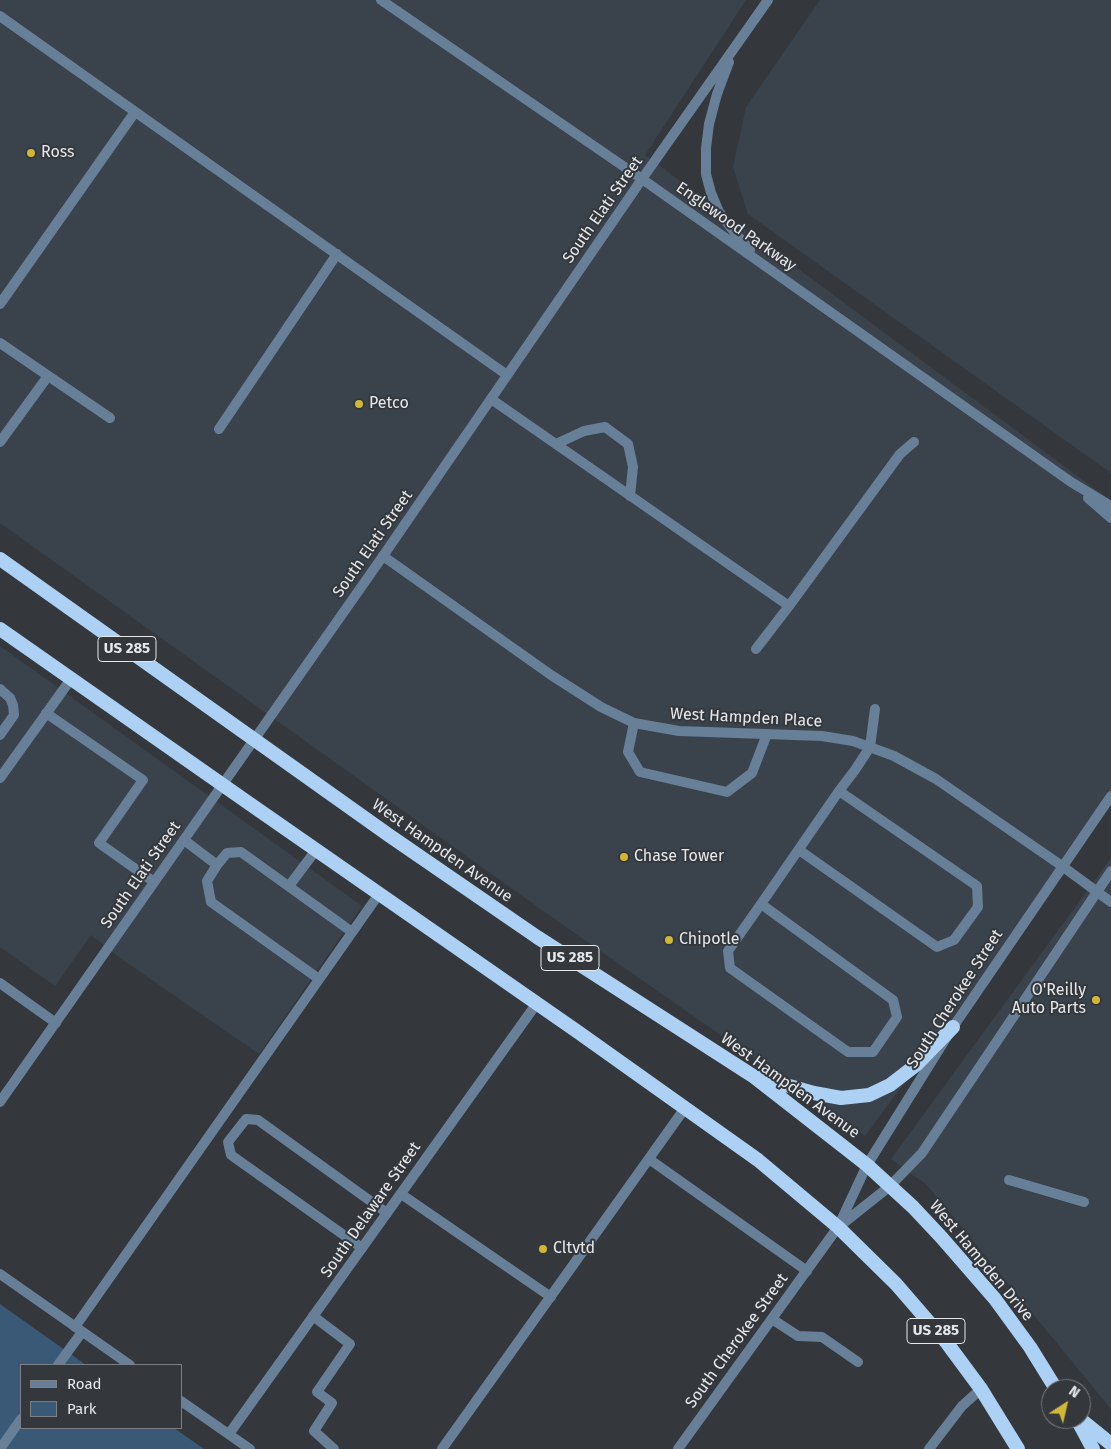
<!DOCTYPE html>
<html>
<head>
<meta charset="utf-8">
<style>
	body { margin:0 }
	#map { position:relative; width:1111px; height:1449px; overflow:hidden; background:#34383d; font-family:"Fira Sans",sans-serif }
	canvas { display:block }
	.legend { position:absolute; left:20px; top:1364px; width:162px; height:65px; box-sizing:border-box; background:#34383d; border:1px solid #7b7e83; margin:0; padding:6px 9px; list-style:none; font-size:15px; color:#e5e8eb }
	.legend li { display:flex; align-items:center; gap:10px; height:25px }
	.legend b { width:25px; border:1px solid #7b7e83 }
	.north { position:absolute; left:1041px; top:1379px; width:50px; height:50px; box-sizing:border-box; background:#34383d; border:1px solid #7b7e83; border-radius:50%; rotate:35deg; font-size:14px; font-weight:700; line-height:20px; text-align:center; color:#e5e8eb }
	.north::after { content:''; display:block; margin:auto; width:18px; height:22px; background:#d0b736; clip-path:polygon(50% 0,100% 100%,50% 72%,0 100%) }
</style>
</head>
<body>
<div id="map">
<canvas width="1111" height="1449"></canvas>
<ul class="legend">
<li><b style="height:6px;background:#677f97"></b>Road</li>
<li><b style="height:14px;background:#395977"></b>Park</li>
</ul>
<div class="north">N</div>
</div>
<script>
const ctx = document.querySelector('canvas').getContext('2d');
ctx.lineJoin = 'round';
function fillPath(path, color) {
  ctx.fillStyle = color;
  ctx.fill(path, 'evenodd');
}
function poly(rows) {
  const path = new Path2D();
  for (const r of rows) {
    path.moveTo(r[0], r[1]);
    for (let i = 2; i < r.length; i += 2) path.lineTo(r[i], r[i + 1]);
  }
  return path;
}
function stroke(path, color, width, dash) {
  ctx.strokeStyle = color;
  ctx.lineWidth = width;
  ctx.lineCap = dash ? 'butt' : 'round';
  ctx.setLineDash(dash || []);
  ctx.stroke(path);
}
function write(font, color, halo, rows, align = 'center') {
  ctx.font = font + ' "Fira Sans",sans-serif';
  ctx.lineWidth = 4;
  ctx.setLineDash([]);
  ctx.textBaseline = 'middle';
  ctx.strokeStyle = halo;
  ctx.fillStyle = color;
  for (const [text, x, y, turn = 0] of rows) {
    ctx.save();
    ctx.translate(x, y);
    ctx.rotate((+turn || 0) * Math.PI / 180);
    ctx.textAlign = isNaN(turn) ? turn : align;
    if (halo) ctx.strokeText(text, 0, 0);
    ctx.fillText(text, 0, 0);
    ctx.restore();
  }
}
fillPath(poly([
	[0,0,746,0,645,155,1111,501,1111,803,865,1136,549,915,0,523],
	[820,0,1111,0,1111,473,748,214,733,167,746,107],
	[0,646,362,906,259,1054,123,960,91,935,55,986,0,947],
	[1111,858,1111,1409,927,1185,891,1159]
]), '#3a434c');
fillPath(poly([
	[0,1304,86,1365,21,1365,21,1428,174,1428,204,1449,0,1449]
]), '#395977');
stroke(poly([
	[0,16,507,375],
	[0,304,135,112],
	[0,343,110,418],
	[491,399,789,606,900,454,914,442],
	[219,429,337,254],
	[0,442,48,376],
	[556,444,584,431,605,427,628,444,633,467,630,496],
	[756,649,789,606],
	[0,689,10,698,13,705,14,715,0,735],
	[46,713,143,780,99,843,154,882],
	[634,723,628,752,640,772,727,792,752,773,767,734],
	[0,778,71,679],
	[184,840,217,865,207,881,211,902,319,979],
	[799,850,937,947,954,940,978,907,977,886,839,791],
	[217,865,227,853,241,852,352,932],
	[1062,866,1111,902],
	[289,886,316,850],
	[761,904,893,1000,897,1017,873,1052,848,1052,730,968,728,951,761,904,839,791,855,770,870,747,875,709],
	[0,983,56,1023],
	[649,1159,807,1271],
	[1009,1180,1084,1202],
	[401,1194,551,1297],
	[362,1248,231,1155,228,1142,246,1119,258,1120,387,1213],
	[313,1316,350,1344,317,1392,332,1403,314,1431,334,1449],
	[772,1319,798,1336,822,1337,858,1362],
	[75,1327,379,894],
	[58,1365,82,1332],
	[0,1449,21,1419],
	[442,1449,685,1108],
	[929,1449,962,1406,981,1389]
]), '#677f97', 10);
stroke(poly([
	[381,0,642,179],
	[383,556,551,675,601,707,634,723,679,731,822,736,853,741,894,756,936,779,1062,866],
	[841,1225,890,1186,922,1153,1111,871],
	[0,1274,130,1365],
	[181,1401,250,1449],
	[229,1434,537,1003],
	[678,1449,838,1227,867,1165,953,1027,1111,796]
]), '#677f97', 10);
stroke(poly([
	[729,62,717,94,709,124,706,148,706,174,711,193,719,212,735,233,750,250],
	[642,179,1071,482,1111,506],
	[1088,498,1111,518],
	[0,1102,383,556,642,179,768,0]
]), '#677f97', 10);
stroke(poly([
	[0,559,390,836,537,937,753,1076,867,1165,913,1207,942,1238,995,1299,1030,1347,1056,1389],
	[0,629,250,804,578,1032,758,1160,838,1227,896,1284,947,1343,981,1389,1018,1449],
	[761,1078,814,1093,841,1098,869,1095,890,1085,916,1065,953,1027],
	[1080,1419,1111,1444],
	[1079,1423,1093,1449]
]), '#acd1f4', 14);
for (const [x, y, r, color] of [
	[31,153,5,"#d0b736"],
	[359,404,5,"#d0b736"],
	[624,857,5,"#d0b736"],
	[669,940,5,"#d0b736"],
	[1096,1000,5,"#d0b736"],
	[543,1249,5,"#d0b736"]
]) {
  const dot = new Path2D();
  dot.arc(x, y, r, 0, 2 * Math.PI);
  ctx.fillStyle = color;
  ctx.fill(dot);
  stroke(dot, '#34383d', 2);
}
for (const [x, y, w] of [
	[127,649,58],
	[570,958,58],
	[936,1331,58]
]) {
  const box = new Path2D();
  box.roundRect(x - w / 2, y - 12.5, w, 25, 4);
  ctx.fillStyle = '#34383d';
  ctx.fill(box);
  stroke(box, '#e5e8eb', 1);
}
write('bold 15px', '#e5e8eb', null, [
	["US 285",127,649],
	["US 285",570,958],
	["US 285",936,1331]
]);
write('16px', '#e5e8eb', '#34383d', [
	["Ross",41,153],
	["Petco",369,404],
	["Chase Tower",634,857],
	["Chipotle",679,940],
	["O'Reilly",1086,991,"right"],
	["Auto Parts",1086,1009,"right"],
	["Cltvtd",553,1249]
], 'left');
write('16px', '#e5e8eb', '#34383d', [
	["South Elati Street",603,210,-55],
	["Englewood Parkway",736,227,35],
	["South Elati Street",373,544,-55],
	["West Hampden Place",746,718,3],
	["West Hampden Avenue",442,851,35],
	["South Elati Street",141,875,-55],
	["South Cherokee Street",955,999,-57],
	["West Hampden Avenue",790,1086,36],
	["South Delaware Street",371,1210,-55],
	["West Hampden Drive",981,1261,50],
	["South Cherokee Street",737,1341,-54]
]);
</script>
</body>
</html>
